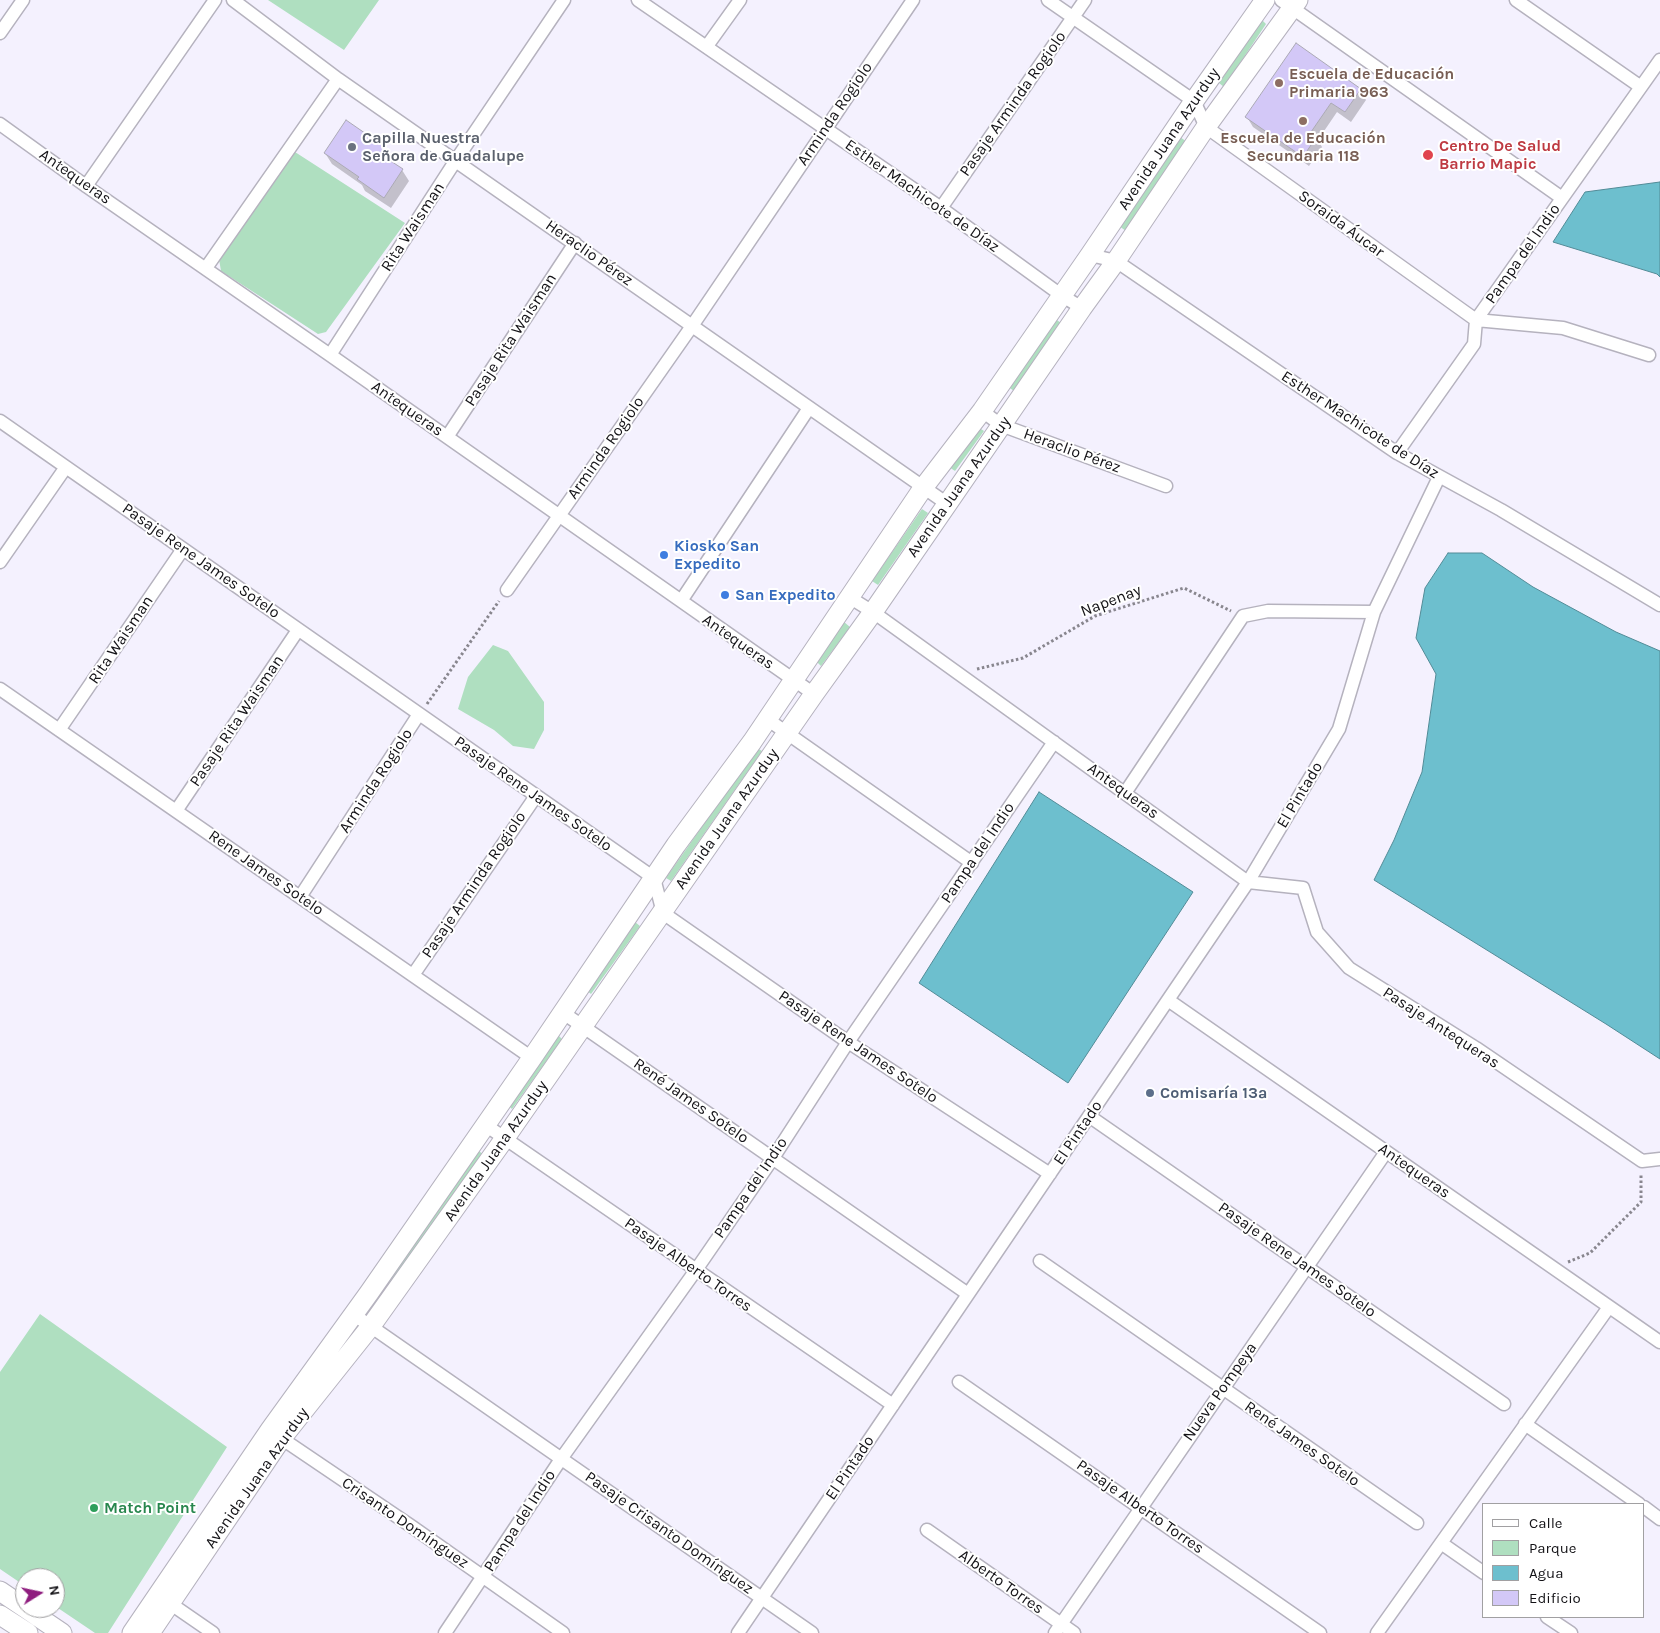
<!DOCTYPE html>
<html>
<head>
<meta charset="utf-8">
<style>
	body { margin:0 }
	#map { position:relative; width:1660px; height:1633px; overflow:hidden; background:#f4f1fe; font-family:Karla,sans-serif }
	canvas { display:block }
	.legend { position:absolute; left:1482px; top:1503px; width:162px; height:115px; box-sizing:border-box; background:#fff; border:1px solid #a1a0a2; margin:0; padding:6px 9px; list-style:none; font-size:15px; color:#131216 }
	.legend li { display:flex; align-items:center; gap:10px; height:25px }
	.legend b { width:25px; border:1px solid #a1a0a2 }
	.north { position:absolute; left:15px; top:1568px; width:50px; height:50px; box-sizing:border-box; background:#fff; border:1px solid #a1a0a2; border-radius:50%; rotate:80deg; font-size:14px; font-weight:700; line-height:20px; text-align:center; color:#131216 }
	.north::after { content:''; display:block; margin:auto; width:18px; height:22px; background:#8f1e7f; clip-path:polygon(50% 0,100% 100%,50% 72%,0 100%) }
</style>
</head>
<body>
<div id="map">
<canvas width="1660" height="1633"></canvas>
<ul class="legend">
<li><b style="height:6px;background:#fff"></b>Calle</li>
<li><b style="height:14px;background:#afdfc0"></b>Parque</li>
<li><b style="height:14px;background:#6dbfce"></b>Agua</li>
<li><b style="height:14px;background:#d3c8f7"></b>Edificio</li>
</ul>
<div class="north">N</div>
</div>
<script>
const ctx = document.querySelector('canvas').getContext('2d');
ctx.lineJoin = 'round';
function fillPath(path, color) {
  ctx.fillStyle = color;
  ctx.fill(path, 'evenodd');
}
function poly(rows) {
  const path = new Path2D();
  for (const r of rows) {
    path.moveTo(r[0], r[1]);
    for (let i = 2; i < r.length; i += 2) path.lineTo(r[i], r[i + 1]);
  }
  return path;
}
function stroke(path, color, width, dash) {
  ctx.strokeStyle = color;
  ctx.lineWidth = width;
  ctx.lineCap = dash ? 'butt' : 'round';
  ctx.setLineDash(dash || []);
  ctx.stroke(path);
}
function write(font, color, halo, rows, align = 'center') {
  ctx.font = font + ' Karla,sans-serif';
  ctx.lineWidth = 4;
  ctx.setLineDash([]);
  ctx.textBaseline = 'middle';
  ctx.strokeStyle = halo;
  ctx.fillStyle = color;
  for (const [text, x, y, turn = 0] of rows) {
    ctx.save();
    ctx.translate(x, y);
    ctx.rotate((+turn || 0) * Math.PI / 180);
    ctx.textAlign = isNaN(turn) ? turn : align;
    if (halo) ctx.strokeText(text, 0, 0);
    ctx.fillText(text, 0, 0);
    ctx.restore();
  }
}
fillPath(poly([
	[268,0,379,0,344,50],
	[1262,20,1266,24,1224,87,1219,83],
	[1180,137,1187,142,1126,231,1119,226],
	[295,152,405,223,326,332,318,334,221,271,219,259],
	[1054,318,1061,323,1014,391,1007,386],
	[978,427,984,431,955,471,949,467],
	[922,509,928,513,878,585,872,581],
	[844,622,850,627,821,666,816,661],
	[493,645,508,651,544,702,544,730,534,749,513,746,494,730,458,709,468,677],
	[757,748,762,751,671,881,666,878],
	[635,922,640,926,591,994,586,990],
	[557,1034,562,1039,512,1109,507,1104],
	[477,1150,483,1154,374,1306,369,1302],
	[40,1314,227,1447,108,1633,95,1633,55,1606,55,1578,25,1578,25,1586,0,1569,0,1372]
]), '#afdfc0');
const water = poly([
	[1660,182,1660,277,1657,274,1553,242,1585,192,1660,182],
	[1448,553,1482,553,1533,587,1616,632,1660,651,1660,1059,1606,1024,1374,880,1394,840,1422,772,1436,674,1416,638,1425,588,1448,553],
	[1039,792,1193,892,1068,1083,919,983,1039,792]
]);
fillPath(water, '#6dbfce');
stroke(water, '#528b97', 1);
fillPath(poly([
	[1360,90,1366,100,1351,122,1337,112,1318,140,1322,147,1309,166,1253,127,1247,117],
	[384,148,390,159,389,161,402,170,409,181,391,208,365,191,362,185,332,164,325,153]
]), '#0003');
const building = poly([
	[1296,43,1361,89,1345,112,1331,103,1311,132,1317,136,1303,157,1245,117,1296,43],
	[346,120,385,147,380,154,403,169,384,198,357,179,359,177,324,153,346,120]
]);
fillPath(building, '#d3c8f7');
stroke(building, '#aba9b5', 1);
const street = poly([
	[233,0,338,79,946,503],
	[638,0,941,208,1061,295,1082,308],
	[1048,0,1194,101,1206,127,1476,320],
	[1281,0,1562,198],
	[1516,0,1641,87],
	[0,33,23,0],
	[707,46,740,0],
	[0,124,86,186,330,355,814,694],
	[86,186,215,0],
	[941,208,1085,0],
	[1090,255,1116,261,1397,453,1501,510,1660,605],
	[206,268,338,79],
	[1476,320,1563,328,1649,355],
	[330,355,456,160,564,0],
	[982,411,1001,425,1166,486],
	[0,421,654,878,663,913,848,1042,1050,1174],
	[447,437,575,243],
	[1397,453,1474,344,1476,320,1660,60],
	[0,562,66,467],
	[507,590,692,326,913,0],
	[849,597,873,612,1248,882,1303,888,1317,932,1349,968,1476,1048,1642,1161,1660,1159],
	[681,601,809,408],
	[0,689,532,1058],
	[767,719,972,863],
	[59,730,183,549],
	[1125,793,1243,616,1268,611,1374,612],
	[176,811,298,630],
	[300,897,419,714],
	[413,975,536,796],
	[1168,1000,1660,1342],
	[562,1012,968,1294],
	[1089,1116,1504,1404],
	[484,1124,893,1405],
	[1040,1261,1417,1523],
	[353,1314,812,1633],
	[959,1382,1320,1633],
	[1525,1424,1639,1504],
	[275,1434,411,1526,563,1633],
	[1644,1507,1660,1519],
	[927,1530,1074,1633],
	[1441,1543,1484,1573],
	[171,1604,213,1633],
	[1547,1617,1571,1633],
	[445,1633,561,1459,696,1270,773,1158,848,1042,1054,742],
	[738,1633,1248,882,1339,729,1374,612,1439,477],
	[1055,1633,1386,1152],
	[1377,1633,1609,1307]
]);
const secondary = poly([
	[0,1591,25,1608],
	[25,1608,62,1633],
	[0,1615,28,1633],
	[132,1633,270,1430,369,1293,532,1058,676,845,752,742,923,488,982,411,1090,255,1194,101,1265,0],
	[150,1633,281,1439,371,1326,505,1138,814,694,873,612,1082,308,1116,261,1206,127,1298,0]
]);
stroke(street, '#b5b2be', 15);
stroke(secondary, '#b5b2be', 21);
stroke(poly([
	[977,669,1023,658,1095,616,1184,588,1231,611],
	[427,704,499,601],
	[1568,1262,1590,1253,1641,1202,1641,1174]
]), '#88868e', 3, [2.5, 2.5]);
stroke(street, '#fff', 12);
stroke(secondary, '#fff', 19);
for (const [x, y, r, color] of [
	[1279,83,5,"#8d6e63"],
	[1303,121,5,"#8d6e63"],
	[352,147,5,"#6b7280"],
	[1428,155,6,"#e0444e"],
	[664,555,5,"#3f7fe0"],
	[725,595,5,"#3f7fe0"],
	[1150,1093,5,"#5c6f8a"],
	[94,1508,5,"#2e9e5b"]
]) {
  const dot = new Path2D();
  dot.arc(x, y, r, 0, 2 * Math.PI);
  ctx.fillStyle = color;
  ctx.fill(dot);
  stroke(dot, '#fff', 2);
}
write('bold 16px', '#785e54', '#fff', [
	["Escuela de Educación",1289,74],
	["Primaria 963",1289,92],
	["Escuela de Educación",1303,138,"center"],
	["Secundaria 118",1303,156,"center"]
], 'left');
write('16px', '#131216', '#fff', [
	["Pasaje Arminda Rogiolo",1013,104,-55],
	["Arminda Rogiolo",835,114,-56],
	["Avenida Juana Azurduy",1169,139,-56],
	["Antequeras",75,177,35],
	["Esther Machicote de Díaz",922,196,35],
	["Soraida Áucar",1341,224,36],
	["Rita Waisman",413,227,-57],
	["Heraclio Pérez",589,253,35],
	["Pampa del Indio",1523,254,-55],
	["Pasaje Rita Waisman",511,340,-57],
	["Antequeras",407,409,35],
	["Esther Machicote de Díaz",1360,425,33],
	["Arminda Rogiolo",606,448,-55],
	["Heraclio Pérez",1072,451,20],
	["Avenida Juana Azurduy",959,487,-55],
	["Pasaje Rene James Sotelo",201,561,35],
	["Napenay",1111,601,-21],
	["Rita Waisman",121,640,-56],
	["Antequeras",738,642,35],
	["Pasaje Rita Waisman",237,721,-56],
	["Arminda Rogiolo",376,781,-57],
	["Antequeras",1123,791,36],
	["Pasaje Rene James Sotelo",533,794,35],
	["El Pintado",1300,795,-59],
	["Avenida Juana Azurduy",727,819,-55],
	["Pampa del Indio",978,853,-56],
	["Rene James Sotelo",266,873,35],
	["Pasaje Arminda Rogiolo",474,885,-56],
	["Pasaje Antequeras",1441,1028,33],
	["Pasaje Rene James Sotelo",858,1047,34],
	["René James Sotelo",691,1101,35],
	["El Pintado",1078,1133,-56],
	["Avenida Juana Azurduy",496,1151,-55],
	["Antequeras",1414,1171,35],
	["Pampa del Indio",751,1188,-56],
	["Pasaje Rene James Sotelo",1297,1260,35],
	["Pasaje Alberto Torres",688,1265,35],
	["Nueva Pompeya",1220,1392,-55],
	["René James Sotelo",1302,1444,35],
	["El Pintado",850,1468,-56],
	["Avenida Juana Azurduy",257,1478,-55],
	["Pasaje Alberto Torres",1140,1507,35],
	["Pampa del Indio",520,1521,-57],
	["Crisanto Domínguez",405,1523,34],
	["Pasaje Crisanto Domínguez",669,1533,35],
	["Alberto Torres",1001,1582,35]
]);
write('bold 16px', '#5b616d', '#fff', [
	["Capilla Nuestra",362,138],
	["Señora de Guadalupe",362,156]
], 'left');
write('bold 16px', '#be3a42', '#fff', [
	["Centro De Salud",1439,146],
	["Barrio Mapic",1439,164]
], 'left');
write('bold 16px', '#366cbe', '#fff', [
	["Kiosko San",674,546],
	["Expedito",674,564],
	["San Expedito",735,595]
], 'left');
write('bold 16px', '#4e5e75', '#fff', [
	["Comisaría 13ª",1160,1093]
], 'left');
write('bold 16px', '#27864d', '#fff', [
	["Match Point",104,1508]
], 'left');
</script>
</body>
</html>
